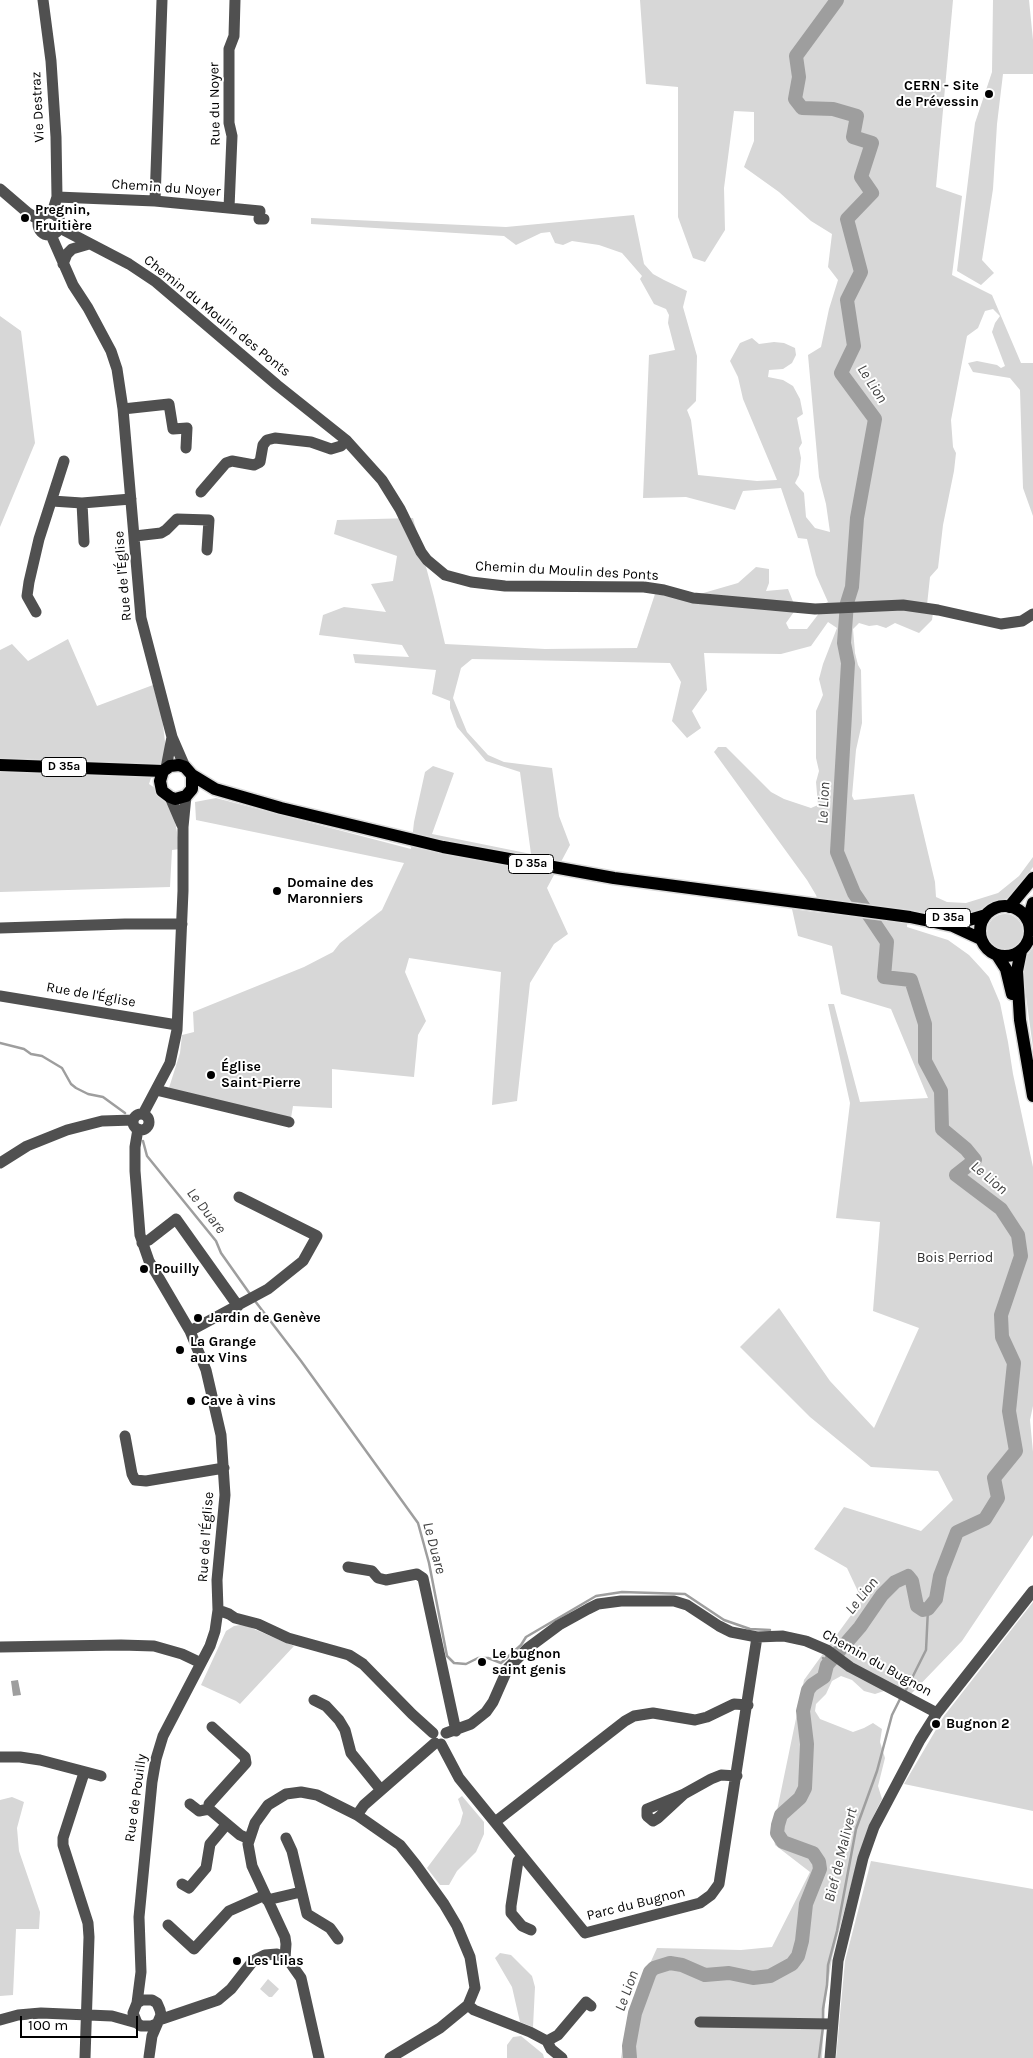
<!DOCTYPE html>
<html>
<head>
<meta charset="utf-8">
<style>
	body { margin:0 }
	#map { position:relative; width:1033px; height:2058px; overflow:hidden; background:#fff; font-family:Karla,sans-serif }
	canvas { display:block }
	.scale { position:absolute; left:20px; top:2016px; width:118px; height:22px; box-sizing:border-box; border:2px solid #000; border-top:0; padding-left:6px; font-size:15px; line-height:18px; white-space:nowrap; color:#000; -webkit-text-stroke:4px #fff; paint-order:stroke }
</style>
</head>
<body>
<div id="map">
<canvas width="1033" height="2058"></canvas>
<div class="scale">100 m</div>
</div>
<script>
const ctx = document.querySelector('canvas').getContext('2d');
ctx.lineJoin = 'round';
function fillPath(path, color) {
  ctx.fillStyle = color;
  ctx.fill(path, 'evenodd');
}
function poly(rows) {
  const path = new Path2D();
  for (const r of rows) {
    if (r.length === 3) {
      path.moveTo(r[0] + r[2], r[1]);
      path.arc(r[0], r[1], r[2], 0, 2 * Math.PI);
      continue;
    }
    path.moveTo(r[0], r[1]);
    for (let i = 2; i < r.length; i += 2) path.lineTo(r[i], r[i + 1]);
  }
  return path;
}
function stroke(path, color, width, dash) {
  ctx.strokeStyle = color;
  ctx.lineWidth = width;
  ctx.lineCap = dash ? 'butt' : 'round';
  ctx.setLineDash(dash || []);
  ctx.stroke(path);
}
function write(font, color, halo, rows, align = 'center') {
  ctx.font = font + ' Karla,sans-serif';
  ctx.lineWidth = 4;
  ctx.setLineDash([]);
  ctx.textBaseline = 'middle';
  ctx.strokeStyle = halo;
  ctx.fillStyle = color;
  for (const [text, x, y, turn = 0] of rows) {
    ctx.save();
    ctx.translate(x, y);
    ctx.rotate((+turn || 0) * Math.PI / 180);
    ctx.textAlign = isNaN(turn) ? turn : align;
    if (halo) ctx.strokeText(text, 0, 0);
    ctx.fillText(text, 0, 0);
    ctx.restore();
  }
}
fillPath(poly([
	[640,0,953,0,936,187,962,196,952,275,992,295,1021,363,1033,363,1033,516,1023,488,1020,390,1010,378,973,372,968,363,977,361,997,365,1001,368,1005,366,992,332,995,323,1000,316,993,309,985,311,978,328,967,336,951,420,953,447,956,453,954,471,943,525,938,568,930,577,927,605,933,613,932,620,919,633,895,623,886,628,877,625,869,626,859,623,853,629,855,653,858,665,861,670,862,723,856,750,852,796,854,800,914,794,935,882,936,897,947,902,966,903,998,893,1019,876,1033,857,1033,867,1019,887,1008,898,990,904,979,913,971,914,908,912,907,927,948,940,969,955,981,968,989,977,1000,1003,1008,1042,1013,1074,1033,1167,1033,1406,1030,1420,1033,1452,1033,1535,962,1641,911,1694,887,1690,875,1694,864,1691,852,1680,841,1676,832,1681,826,1694,816,1704,815,1711,820,1719,853,1732,864,1728,873,1723,882,1729,880,1742,885,1758,878,1786,882,1799,870,1823,855,1870,832,1958,825,2003,822,2058,621,2058,626,2027,634,1999,657,1948,741,1950,772,1947,810,1872,775,1845,773,1833,774,1825,804,1680,862,1600,847,1568,814,1549,844,1507,921,1531,953,1500,938,1471,871,1467,810,1417,740,1347,779,1308,830,1381,874,1428,919,1328,873,1311,880,1222,836,1218,850,1103,828,1004,834,1004,860,1102,928,1098,891,1009,841,994,832,946,798,936,792,909,822,913,816,895,807,880,714,752,718,747,726,747,771,792,784,799,811,808,818,805,816,782,819,771,816,758,816,711,823,695,819,679,823,664,837,628,828,622,811,646,781,654,704,653,707,690,692,711,701,728,687,738,672,721,681,682,670,663,472,659,461,668,453,698,467,732,488,755,504,762,552,768,559,816,570,845,547,888,568,934,554,944,530,983,517,1101,492,1105,501,972,409,958,405,972,426,1021,418,1035,414,1077,332,1069,332,1108,293,1106,291,1118,168,1091,180,1053,182,1035,194,1032,193,1012,304,967,333,952,340,943,382,910,404,863,196,820,195,802,216,798,411,849,414,822,425,772,433,766,454,773,432,834,531,854,520,772,486,761,457,727,450,708,450,701,432,694,436,670,355,663,353,654,409,657,402,645,319,635,323,615,344,607,386,612,371,584,393,581,397,556,334,534,337,520,413,518,434,597,445,644,545,649,637,648,655,594,686,598,738,583,756,567,769,569,769,583,766,591,788,589,796,609,786,623,789,629,807,629,820,612,819,606,828,602,816,575,807,539,798,538,781,488,743,491,735,510,686,497,643,498,649,355,675,350,668,323,669,315,666,309,654,304,640,279,642,276,622,253,599,245,572,241,563,245,555,243,550,232,541,233,516,245,504,236,311,224,311,218,506,227,634,215,644,264,653,274,664,280,687,291,683,307,697,356,696,401,687,410,691,420,698,475,757,481,777,480,743,399,738,377,730,361,740,343,752,338,759,344,774,342,784,343,795,348,796,355,792,363,783,369,769,370,768,377,783,380,793,386,800,399,803,414,797,418,802,443,799,448,801,458,799,475,795,483,804,493,806,517,815,528,830,532,826,504,819,477,808,355,821,347,829,309,838,280,828,267,832,234,811,221,779,192,744,167,754,141,754,112,734,111,724,188,725,230,705,262,693,258,678,217,678,87,646,84],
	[993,0,1029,0,1033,40,1033,74,1003,74,997,124,993,189,982,260,994,273,981,285,957,271,975,123,992,72],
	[0,316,21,331,35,443,0,527],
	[68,639,97,706,153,685,162,717,166,750,160,767,154,769,149,784,155,788,160,797,173,810,180,849,172,850,170,887,0,892,0,650,12,644,28,661],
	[1005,932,18],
	[1033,948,1033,1048,1022,967,1024,959],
	[1033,1602,1033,1811,904,1784,944,1716],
	[240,1625,247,1626,294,1646,240,1704,236,1701,201,1685,226,1631,234,1626],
	[462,1796,484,1822,484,1834,476,1852,457,1871,449,1885,440,1885,427,1868,460,1824,463,1813,458,1799],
	[12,1797,24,1802,17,1828,19,1851,40,1912,39,1929,16,1929,13,1995,0,1996,0,1800],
	[871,1861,1033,1889,1033,2058,836,2058,845,1961],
	[500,1953,511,1955,532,1976,535,1987,533,2027,520,2022,512,1987,495,1958],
	[268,1979,279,1989,272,1997,269,1997,260,1989],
	[521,2036,543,2054,544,2058,507,2058,507,2045,513,2037]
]), '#d7d7d7');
fillPath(poly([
	[18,1680,21,1695,13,1696,11,1681]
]), '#9e9e9e');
stroke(poly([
	[0,1043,24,1049,31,1054,42,1056,62,1068,71,1084,76,1088,88,1094,103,1097,125,1113],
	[143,1141,147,1156,216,1241,221,1253,250,1294],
	[255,1301,301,1361,418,1523,429,1563,447,1656,454,1663,466,1664,478,1658,488,1658,501,1663,521,1645,526,1637,596,1596,622,1592,685,1594,724,1620,750,1629,770,1630],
	[823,1658,827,1665],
	[905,1692,926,1650,928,1609],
	[823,2021,823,2009,827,1985,828,1965,837,1931,856,1829,877,1771,892,1715,900,1699],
	[819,2058,823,2027]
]), '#9e9e9e', 2.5);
stroke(poly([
	[630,2058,629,2046,635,2013,650,1972,654,1968,670,1963,682,1965,705,1975,729,1973,753,1978,770,1976,792,1964,798,1956,802,1941,806,1904,820,1869,819,1862,813,1853,783,1842,777,1833,778,1825,781,1815,800,1798,805,1788,807,1744,803,1711,808,1690,812,1685,824,1677,827,1665,860,1627,882,1595,895,1582,908,1576,912,1581,917,1606,923,1610,928,1609,936,1599,940,1576,957,1532,985,1519,998,1498,994,1478,1016,1451,1009,1411,1014,1363,1002,1337,1001,1315,1021,1256,1018,1235,1001,1209,956,1175,975,1160,966,1149,942,1129,941,1091,925,1061,925,1024,911,980,884,977,887,942,854,893,837,852,848,663,844,643,847,603,852,587,857,518,875,419,841,373,854,346,847,300,861,272,847,219,872,193,861,177,872,143,853,137,857,116,833,109,802,108,795,99,799,77,796,56,837,0]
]), '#9e9e9e', 14);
const major = poly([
	[0,765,163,771],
	[192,775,192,789,186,796,175,799,170,797,162,791,160,781,163,771,170,766,179,765,185,767,192,775,215,789,281,808,443,847,614,878,910,917,953,926,981,939],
	[1005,931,25],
	[1009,907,1033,878],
	[942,917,969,920,986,915],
	[1028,920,1033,903],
	[1021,951,1017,971,1020,1020,1033,1096],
	[997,955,1006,969,1012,994]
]);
stroke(major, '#dbdbdb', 15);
stroke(poly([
	[43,0,51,61,56,137,57,197,52,213],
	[0,189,28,213,39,220],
	[57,197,155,201,260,211,259,219,264,219],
	[155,201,162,0],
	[229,208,232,136,229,123,229,49,234,36,235,0],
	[49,224,11],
	[60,228,129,264,156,282,277,385,346,440,382,480,400,509,421,552,427,560,445,575,471,582,505,586,644,587,664,590,693,598,815,609,903,605,938,610,1001,624,1022,621,1033,614],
	[51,235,73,285,88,308,111,351,117,369,123,409,141,618,172,737,185,767],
	[63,264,67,254,72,249,89,244],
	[123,409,169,404,173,429,187,428,186,448],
	[201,492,226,463,232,461,254,465,260,462,263,445,267,440,275,438,311,442,331,449,341,446,346,440],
	[52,501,82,503,131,499],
	[82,503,84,542],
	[135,536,161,533,166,530,177,519,209,520,207,550],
	[36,612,27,596,29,582,39,539,64,461],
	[166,768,172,737],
	[170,797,182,825],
	[0,928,125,924,182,924],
	[0,996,177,1025],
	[156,1090,289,1122],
	[143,1114,170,1063,177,1030,183,891,183,827,186,796],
	[141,1122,8],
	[138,1129,135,1147,135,1171,140,1235,149,1261,190,1331,206,1370,221,1435,225,1495,217,1580,218,1610,215,1631,210,1646,163,1736,156,1759,152,1782,139,1917,141,1972,137,2003,133,2013,137,2023,141,2026,151,2026,156,2024],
	[0,1163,27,1146,67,1130,102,1121,133,1120],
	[142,1243,149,1240,176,1219,238,1306],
	[190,1331,268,1289,303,1261,317,1236,239,1197],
	[125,1436,132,1474,135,1480,146,1481,224,1468],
	[348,1567,372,1571,378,1578,386,1580,417,1574,423,1578,456,1731],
	[218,1610,229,1614,235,1618,258,1624,288,1638,349,1655,363,1664,412,1714,433,1733],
	[0,1647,121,1645,154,1646,182,1654,201,1663],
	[314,1700,326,1706,339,1720,345,1730,351,1753,381,1790],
	[212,1727,245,1757,246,1763,209,1804,209,1809,240,1835,249,1839],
	[446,1733,471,1724,486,1712,493,1702,508,1668,528,1648,559,1625,588,1609,598,1604,621,1601,674,1601,687,1605,719,1626,731,1632,757,1637,783,1636,806,1641,827,1650,850,1667,937,1713],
	[441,1744,459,1778,585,1933,700,1903,711,1895,719,1884,757,1637],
	[0,1757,20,1757,40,1760,101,1776],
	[84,1773,63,1838,63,1845,88,1923,89,1937,85,2058],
	[684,1794,647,1809,647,1816,653,1821,658,1818,684,1794,711,1779,721,1775,737,1776],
	[190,1804,199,1811,209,1809],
	[357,1815,364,1805,435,1743],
	[495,1822,625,1721,634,1716,653,1713,695,1720,707,1717,734,1704,748,1705],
	[286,1838,292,1851,307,1914,330,1928,338,1939],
	[522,1857,518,1861,511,1906,511,1913,522,1926,531,1930],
	[182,1884,189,1888,206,1868,210,1844,226,1825],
	[267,1900,301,1892],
	[168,1925,194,1949,229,1911,265,1895],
	[285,1958,286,1944,285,1937,252,1866,248,1844,255,1823,268,1805,286,1794,301,1792,317,1795,357,1815,400,1845,416,1865,444,1904,457,1926,470,1957,475,1988,468,2005,440,2028,390,2058],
	[137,2003,142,2000,152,2000,157,2003,160,2010,161,2015,152,2036,149,2057],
	[468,2005,474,2010,530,2032,547,2041,551,2049,562,2058],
	[0,2020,18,2015,41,2013,112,2016,137,2023],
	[159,2020,218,2000,231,1989,253,1961,265,1955,277,1954,289,1961,301,1978,319,2058],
	[700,2022,832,2024],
	[547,2041,558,2035,586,2002,591,2006],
	[830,2058,838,1961,863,1858,874,1827,920,1740,937,1713,1033,1591]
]), '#505050', 11);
stroke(major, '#000', 12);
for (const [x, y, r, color] of [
	[989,94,5,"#000"],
	[25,218,5,"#000"],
	[277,891,5,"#000"],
	[211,1075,5,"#000"],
	[144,1269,5,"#000"],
	[198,1318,5,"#000"],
	[180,1350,5,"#000"],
	[191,1401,5,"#000"],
	[482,1662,5,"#000"],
	[936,1724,5,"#000"],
	[237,1961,5,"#000"]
]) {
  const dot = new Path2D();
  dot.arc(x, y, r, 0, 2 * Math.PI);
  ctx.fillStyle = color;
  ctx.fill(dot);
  stroke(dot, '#fff', 2);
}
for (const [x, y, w] of [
	[64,767,45],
	[531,864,45],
	[948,918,45]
]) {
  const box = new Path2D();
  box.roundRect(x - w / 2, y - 9.5, w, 19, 4);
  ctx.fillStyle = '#fff';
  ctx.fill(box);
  stroke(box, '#000', 1);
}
write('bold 12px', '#000', null, [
	["D 35a",64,767],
	["D 35a",531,864],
	["D 35a",948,918]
]);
write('bold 14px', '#000', '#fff', [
	["CERN - Site",979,86,"right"],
	["de Prévessin",979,102,"right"],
	["Pregnin,",35,210],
	["Fruitière",35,226],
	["Domaine des",287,883],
	["Maronniers",287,899],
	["Église",221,1067],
	["Saint-Pierre",221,1083],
	["Pouilly",154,1269],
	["Jardin de Genève",208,1318],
	["La Grange",190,1342],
	["aux Vins",190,1358],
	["Cave à vins",201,1401],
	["Le bugnon",492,1654],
	["saint genis",492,1670],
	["Bugnon 2",946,1724],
	["Les Lilas",247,1961]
], 'left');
write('14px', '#000', '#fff', [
	["Rue du Noyer",215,104,-91],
	["Vie Destraz",38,107,-93],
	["Chemin du Noyer",166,188,4],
	["Chemin du Moulin des Ponts",217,316,39],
	["Chemin du Moulin des Ponts",567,571,3],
	["Rue de l'Église",123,576,-95],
	["Rue de l'Église",91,995,10],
	["Rue de l'Église",206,1537,-86],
	["Chemin du Bugnon",877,1663,29],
	["Rue de Pouilly",136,1798,-82],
	["Parc du Bugnon",636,1904,-14]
]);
write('14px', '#2e2e2e', '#fff', [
	["Bois Perriod",955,1258]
]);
write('italic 15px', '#3f3f3f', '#fff', [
	["Le Lion",872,384,57],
	["Le Lion",824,803,-87],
	["Le Lion",989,1178,40],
	["Le Duare",206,1211,52],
	["Le Duare",434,1548,75],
	["Le Lion",862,1596,-51],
	["Bief de Malivert",841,1855,-76],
	["Le Lion",627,1991,-70]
]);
</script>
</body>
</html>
